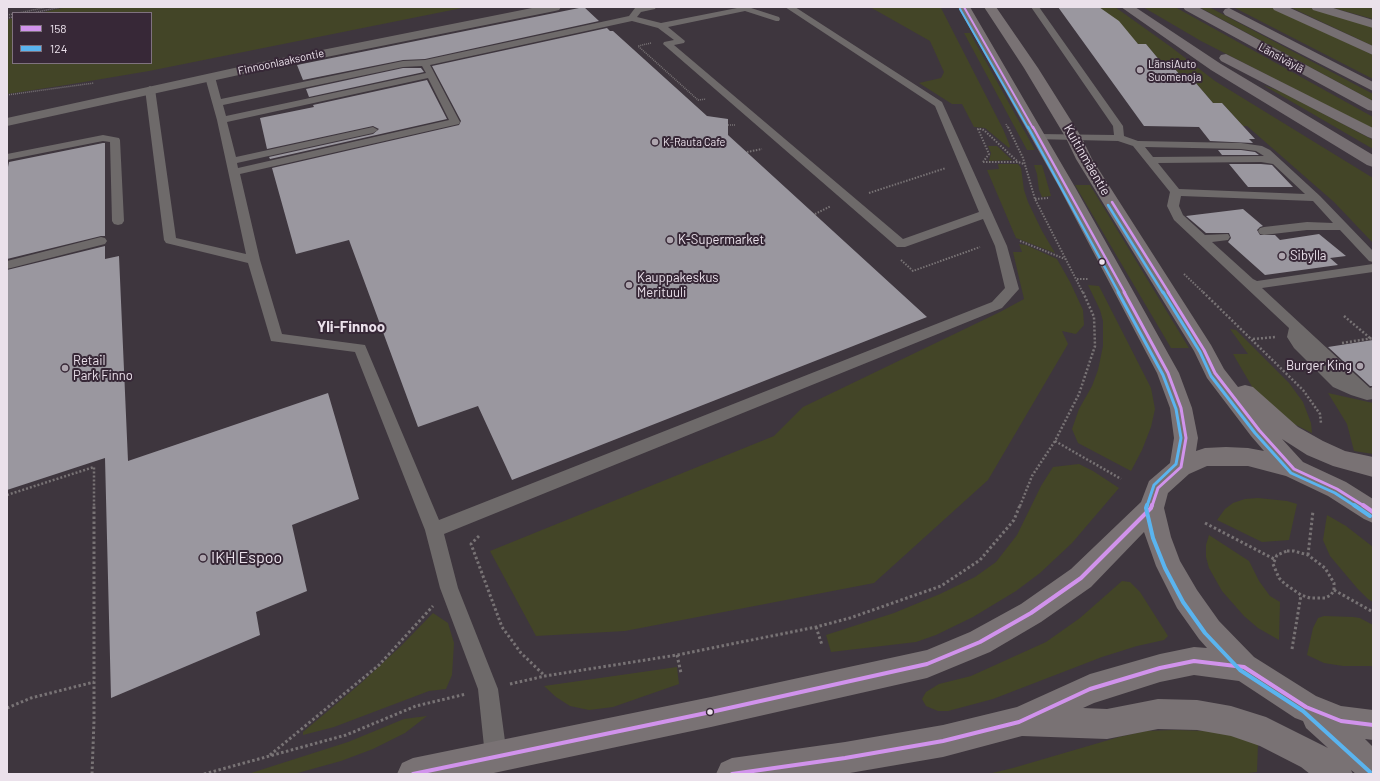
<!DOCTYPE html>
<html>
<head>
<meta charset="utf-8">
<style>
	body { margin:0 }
	#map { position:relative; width:1380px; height:781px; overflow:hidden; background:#3e363e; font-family:Barlow,sans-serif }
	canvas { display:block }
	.frame { position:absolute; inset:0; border:8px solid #ebe1eb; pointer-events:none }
	.legend { position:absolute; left:12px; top:12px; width:140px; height:52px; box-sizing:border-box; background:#372837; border:1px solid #7f727f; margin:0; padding:5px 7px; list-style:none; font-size:12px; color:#ebe1eb }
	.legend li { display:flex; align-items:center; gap:8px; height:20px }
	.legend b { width:20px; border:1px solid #7f727f }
</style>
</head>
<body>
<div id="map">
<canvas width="1380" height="781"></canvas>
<div class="frame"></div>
<ul class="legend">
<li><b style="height:5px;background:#d193ec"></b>158</li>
<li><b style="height:5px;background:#5ab4ef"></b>124</li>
</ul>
</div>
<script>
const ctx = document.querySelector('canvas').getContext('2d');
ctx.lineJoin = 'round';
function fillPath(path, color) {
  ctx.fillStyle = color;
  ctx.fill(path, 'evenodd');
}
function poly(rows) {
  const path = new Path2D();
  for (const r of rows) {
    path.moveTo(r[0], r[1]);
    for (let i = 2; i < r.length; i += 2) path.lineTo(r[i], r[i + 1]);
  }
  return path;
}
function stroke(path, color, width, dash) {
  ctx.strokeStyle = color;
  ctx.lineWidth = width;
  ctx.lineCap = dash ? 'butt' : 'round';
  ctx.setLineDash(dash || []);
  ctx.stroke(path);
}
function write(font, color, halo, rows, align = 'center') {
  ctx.font = font + ' Barlow,sans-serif';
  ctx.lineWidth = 4;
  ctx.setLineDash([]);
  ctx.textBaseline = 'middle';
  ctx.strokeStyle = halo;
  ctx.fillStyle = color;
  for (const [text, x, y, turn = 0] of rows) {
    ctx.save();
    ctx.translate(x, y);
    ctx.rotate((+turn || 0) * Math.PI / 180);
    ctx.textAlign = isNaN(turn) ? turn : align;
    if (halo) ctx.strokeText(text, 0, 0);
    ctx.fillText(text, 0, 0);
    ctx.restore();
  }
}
fillPath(poly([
	[67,7,467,7,149,71,66,85,7,94,7,20,13,18,13,63,151,63,151,13,39,13],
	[870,7,941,8,1003,129,1010,146,1009,148,985,128,974,127,962,104,952,104,919,83,941,78,944,72,930,41],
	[1099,7,1115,7,1171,47,1215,81,1373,178,1373,243,1334,202,1247,126,1243,126,1222,103,1213,103,1195,82,1186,82,1169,62,1161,62,1146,44,1138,44],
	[1143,7,1175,7,1373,117,1373,129,1201,41],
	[1199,7,1209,7,1373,94,1373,101],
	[1233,7,1271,7,1373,55,1373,79],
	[1290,7,1308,7,1373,27,1373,46],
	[1330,7,1367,7,1373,9,1373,19],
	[964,33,970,33,1035,150,1027,150],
	[1263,85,1280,91,1373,140,1373,149],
	[988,146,997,146,1012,160,989,161,991,153],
	[998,164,1018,164,1021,168,1024,190,1028,202,1042,231,1055,253,1016,238,987,170,999,169],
	[1034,165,1042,165,1051,196,1042,197,1039,190,1037,174],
	[1075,185,1090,185,1189,348,1171,348],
	[1019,244,1026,245,1057,259,1070,282,1083,310,1084,325,1076,334,1062,331,1068,344,988,480,874,583,625,631,536,636,490,551,774,436,803,407,1000,312,1024,299,1013,252,1022,252],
	[1088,285,1099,286,1151,388,1155,409,1151,427,1142,450,1131,471,1078,443,1072,429,1079,409,1092,386,1098,370,1103,346,1103,321,1100,310],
	[1230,329,1236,330,1289,383,1303,402,1311,423,1312,433,1286,420,1254,390,1233,354,1248,354],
	[1328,393,1373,403,1373,454,1354,451,1347,424],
	[1079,464,1093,471,1119,488,1072,543,1040,573,1016,591,973,617,936,635,916,642,831,652,826,635,894,613,940,594,975,577,996,562,1017,535,1041,486,1053,467],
	[1258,498,1287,501,1297,504,1289,540,1262,542,1217,520,1225,509,1233,503,1245,499],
	[1327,515,1346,526,1373,547,1373,602,1368,599,1357,588,1330,556,1323,540],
	[1209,535,1249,561,1259,581,1270,596,1280,602,1279,640,1258,628,1244,616,1222,591,1209,568,1206,557,1206,545],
	[1122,581,1130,582,1140,592,1168,636,1164,640,1137,646,1102,657,993,699,948,711,938,711,926,706,922,699,926,692,939,684,971,676,1046,642,1080,618],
	[433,613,448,623,454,643,452,675,446,689,429,691,334,727,303,735,303,732,360,684,401,646],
	[1324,616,1353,617,1360,618,1373,625,1373,666,1343,666,1324,663,1307,655,1313,628,1318,618],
	[677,667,679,684,613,707,589,710,570,706,556,697,544,686],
	[427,716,405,733,373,749,341,761,294,774,248,774,348,742,404,719],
	[1174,730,1208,731,1235,736,1258,744,1257,772,1240,774,988,774,1013,768,1119,737,1146,731]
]), '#434527');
fillPath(poly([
	[584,7,599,21,425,59,403,60,303,80,297,65],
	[1058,7,1099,7,1119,21,1138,44,1146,44,1161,62,1169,62,1186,82,1195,82,1213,103,1222,103,1255,139,1249,139,1253,143,1210,141,1199,127,1144,126],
	[607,28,610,31,613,31,707,116,728,119,728,135,927,317,512,480,478,406,418,427,349,240,296,254,272,168,459,125,461,121,432,66],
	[403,68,421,68,424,72,309,97,306,89],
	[427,80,447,119,270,159,269,157,373,134,379,129,373,126,267,149,260,118,314,107,313,105],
	[103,143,105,143,105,236,101,236,7,259,7,172,9,162],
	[1218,150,1241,150,1255,152,1259,155,1222,155],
	[1229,164,1261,164,1272,165,1293,187,1248,187],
	[1243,209,1263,226,1260,227,1257,230,1260,235,1275,235,1280,240,1319,234,1346,256,1330,258,1338,265,1265,275,1228,242,1231,238,1229,233,1206,233,1186,216],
	[105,246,105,259,119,256,128,461,328,393,359,499,292,525,307,591,256,612,260,635,111,698,105,458,7,490,7,270],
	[1373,340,1373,386,1370,386,1328,347]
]), '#9a979f');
stroke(poly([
	[19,13,47,7],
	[32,13,61,7],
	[7,15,13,14],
	[7,18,13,17],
	[651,43,638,46,698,100,706,99],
	[7,95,94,83],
	[1006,124,1008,128],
	[728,125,735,125]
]), '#787375', 1.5, [1, 1]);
stroke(poly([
	[1008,127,1023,158,1035,199,1083,293],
	[747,152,762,149],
	[983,162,989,154,978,129,982,129,986,132,1018,162],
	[983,162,1018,162,1024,164],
	[869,193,946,168],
	[1035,199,1048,198],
	[815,214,831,206],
	[1020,241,1065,259],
	[901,260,913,271,980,247],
	[1184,274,1204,293],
	[1077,279,1089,279]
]), '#787375', 2, [1.5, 1.5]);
stroke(poly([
	[1203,292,1303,390,1320,414,1321,423],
	[1344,316,1370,338],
	[1253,339,1276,337],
	[1342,343,1373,338],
	[1055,441,1121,479],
	[7,495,94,467,94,506],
	[1020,506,1032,476,1055,441,1079,394,1095,346,1094,317,1083,292]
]), '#787375', 2.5, [2, 2]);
stroke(poly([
	[1205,523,1274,559],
	[479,536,471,544,502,627,521,653,545,676],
	[1287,551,1294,551,1308,555,1325,568,1334,583,1334,590,1331,595,1325,598,1310,598,1301,595,1285,584,1279,578,1273,564,1277,555,1287,551],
	[1308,555,1313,511],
	[1334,590,1373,612],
	[816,627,822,645],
	[1292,649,1301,595],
	[677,655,681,673],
	[510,684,545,676,677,655,816,627,850,618,941,586,980,560,1014,520,1020,505],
	[7,708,31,698,94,682],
	[270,755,379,665,433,606],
	[92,774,94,721,94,505],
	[204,774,346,735,416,706,466,694]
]), '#787375', 3, [2.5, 2.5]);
fillPath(poly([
	[641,7,656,7,655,9,641,12,637,17,661,23,737,8,736,7,748,7,779,17,780,19,779,21,776,21,745,11,668,27,685,41,684,43,674,45,903,239,979,212,935,106,785,7,795,7,942,102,1007,246,1019,289,1002,308,444,534,458,588,498,689,507,756,504,764,496,767,488,764,485,756,478,689,440,588,425,530,355,352,271,341,248,263,166,243,164,240,145,89,150,86,155,89,176,238,246,254,217,120,205,77,207,75,213,75,215,77,221,99,403,61,425,60,629,16,635,8,641,7],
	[632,21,658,28,674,40,664,42,663,44,897,247,905,247,983,219,995,246,1005,288,992,302,439,520,365,345,282,334,260,260,240,174,459,124,460,122,430,65,632,21],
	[422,66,426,73,226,116,223,105,403,67,422,66],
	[428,78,449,120,238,168,237,163,373,133,378,130,373,127,236,157,227,122,428,78],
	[1031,7,1039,7,1123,126,1124,136,1138,141,1241,143,1262,146,1270,150,1320,196,1373,251,1373,262,1369,261,1340,230,1307,230,1264,235,1260,234,1258,231,1260,228,1264,227,1307,222,1333,223,1313,201,1181,196,1179,206,1183,215,1205,235,1228,234,1230,237,1228,240,1212,242,1253,279,1257,281,1373,264,1373,272,1262,288,1370,388,1373,387,1373,399,1367,400,1351,395,1333,387,1294,348,1287,337,1289,328,1174,220,1167,206,1170,192,1133,146,1118,141,1034,139,1033,137,1038,134,1114,135,1113,126,1031,7],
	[1145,147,1241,149,1256,151,1264,156,1153,157,1145,147],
	[1261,162,1273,164,1305,194,1179,189,1158,163,1261,162],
	[103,135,119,138,120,140,124,221,122,224,118,225,114,224,112,221,110,142,103,141,7,160,7,154,103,135],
	[101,237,105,238,107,241,105,244,7,269,7,261,101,237]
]), '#6e6a6a');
fillPath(poly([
	[537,7,561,7,559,10,555,11,257,71,7,126,7,118,257,63,537,7]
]), '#6e6a6a');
fillPath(poly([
	[958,7,970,7,1075,187,1179,373,1192,408,1198,438,1196,451,1205,448,1226,447,1248,448,1264,451,1251,436,1207,378,1194,351,1076,159,1066,138,1024,68,984,7,996,7,1038,68,1082,138,1092,159,1211,345,1224,369,1238,387,1245,385,1253,387,1298,427,1323,441,1345,451,1373,457,1373,477,1333,466,1307,455,1282,439,1303,462,1346,482,1373,499,1373,523,1364,519,1328,496,1286,476,1248,466,1207,466,1189,474,1168,493,1164,508,1171,537,1180,561,1197,590,1219,621,1254,657,1316,696,1341,706,1373,710,1373,740,1365,739,1373,747,1373,774,1356,774,1351,770,1353,774,1310,774,1301,767,1260,746,1231,736,1197,730,1158,729,1107,739,1022,736,943,757,844,774,716,774,721,763,732,758,845,742,943,725,1017,707,1090,674,1160,654,1194,647,1207,648,1199,639,1177,608,1156,566,1144,532,1091,587,1041,622,990,652,927,678,711,727,489,774,397,774,402,763,413,758,711,697,927,650,970,632,1021,604,1071,569,1141,502,1149,481,1170,463,1174,438,1170,408,1157,373,1059,187,958,7],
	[1194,675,1239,681,1295,718,1303,721,1306,728,1328,748,1266,717,1231,706,1197,700,1158,699,1107,709,1083,708,1094,703,1160,682,1194,675]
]), '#797274');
fillPath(poly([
	[1121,7,1135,7,1221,64,1373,155,1373,167,1367,165,1211,70,1121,7],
	[1183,7,1198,7,1373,101,1373,111,1368,110,1185,10,1183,7],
	[1272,7,1288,7,1373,46,1373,55,1274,10,1272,7],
	[1311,7,1330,7,1373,20,1373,28,1313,10,1311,7],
	[1229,8,1373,82,1373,91,1225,15,1223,12,1225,9,1229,8],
	[1226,54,1373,128,1373,139,1368,137,1221,61,1219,58,1221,55,1226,54]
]), '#766f72');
stroke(poly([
	[964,7,1033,128]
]), '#d193ec', 2);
stroke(poly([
	[1033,127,1125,293],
	[1112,202,1169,293]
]), '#d193ec', 2.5);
stroke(poly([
	[1124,292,1168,373,1181,408,1186,438,1181,467,1158,488,1152,506],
	[1168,292,1204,350,1215,373,1259,430,1294,469,1337,489,1364,506]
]), '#d193ec', 3);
stroke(poly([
	[1363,505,1373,512],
	[413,774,711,712,927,664,980,642,1031,613,1081,578,1151,508,1152,505],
	[732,774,845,758,943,741,1019,722,1090,689,1160,668,1194,661,1244,667,1306,707,1341,721,1373,725]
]), '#d193ec', 4);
stroke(poly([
	[960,9,1028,128]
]), '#5ab4ef', 2);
stroke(poly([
	[1028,127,1119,293],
	[1108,205,1163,293]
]), '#5ab4ef', 2.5);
stroke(poly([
	[1118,292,1163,375,1176,409,1181,438,1176,464,1154,485,1147,506],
	[1163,292,1200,352,1211,376,1255,433,1291,473,1335,493,1355,506]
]), '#5ab4ef', 3);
stroke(poly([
	[1147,505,1146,508,1153,538,1165,568,1183,602,1205,633,1240,670,1303,711,1370,772],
	[1354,505,1370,516]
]), '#5ab4ef', 4);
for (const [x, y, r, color] of [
	[1140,70,4,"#aea5ae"],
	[655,142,4,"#aea5ae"],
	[670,240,4,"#aea5ae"],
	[1282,256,4,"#aea5ae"],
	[1102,262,3.5,"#ebe1eb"],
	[629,285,4,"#aea5ae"],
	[1360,366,4,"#aea5ae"],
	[65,368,4,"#aea5ae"],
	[203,558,4,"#aea5ae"],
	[710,712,3.5,"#ebe1eb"]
]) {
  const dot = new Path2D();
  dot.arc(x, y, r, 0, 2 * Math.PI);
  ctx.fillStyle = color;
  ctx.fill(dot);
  stroke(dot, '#372837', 1.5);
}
write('11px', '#ebe1eb', '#372837', [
	["Länsiväylä",1281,58,29],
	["Finnoonlaaksontie",281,62,-12]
]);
write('11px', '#ebe1eb', '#372837', [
	["LänsiAuto",1148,64],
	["Suomenoja",1148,77],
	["K-Rauta Cafe",663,142]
], 'left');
write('13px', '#ebe1eb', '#372837', [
	["Kuitinmäentie",1087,160,60]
]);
write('13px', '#ebe1eb', '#372837', [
	["K-Supermarket",678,240],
	["Sibylla",1290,256],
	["Kauppakeskus",637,278],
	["Merituuli",637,293],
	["Retail",73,361],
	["Park Finno",73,376],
	["Burger King",1352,366,"right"]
], 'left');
write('bold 15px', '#ebe1eb', '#372837', [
	["Yli-Finnoo",351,327]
]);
write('16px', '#ebe1eb', '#372837', [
	["IKH Espoo",211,558]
], 'left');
</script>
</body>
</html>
